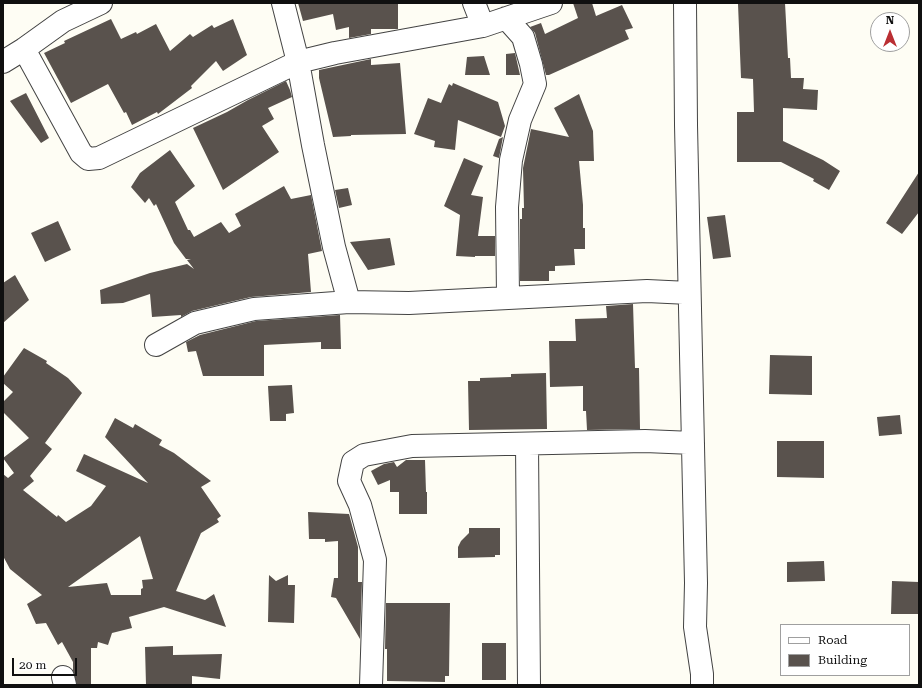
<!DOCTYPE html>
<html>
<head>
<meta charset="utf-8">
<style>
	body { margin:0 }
	#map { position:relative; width:922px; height:688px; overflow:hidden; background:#fefdf4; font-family:"Roboto Serif",serif }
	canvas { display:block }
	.frame { position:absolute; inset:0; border:4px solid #101010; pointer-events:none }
	.legend { position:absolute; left:780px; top:624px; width:130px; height:52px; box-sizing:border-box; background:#fff; border:1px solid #9f9f9f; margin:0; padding:5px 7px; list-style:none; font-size:12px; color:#101010 }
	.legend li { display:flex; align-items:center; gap:8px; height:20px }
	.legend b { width:20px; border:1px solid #9f9f9f }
	.north { position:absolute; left:870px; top:12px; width:40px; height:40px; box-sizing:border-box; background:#fff; border:1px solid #9f9f9f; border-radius:50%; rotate:0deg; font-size:11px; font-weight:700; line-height:16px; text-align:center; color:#101010 }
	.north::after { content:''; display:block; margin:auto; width:14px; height:18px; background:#ba2e33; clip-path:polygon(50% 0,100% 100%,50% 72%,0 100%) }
	.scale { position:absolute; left:12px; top:658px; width:65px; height:18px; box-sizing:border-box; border:2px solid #101010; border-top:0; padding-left:5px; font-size:12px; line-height:14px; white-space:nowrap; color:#101010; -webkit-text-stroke:3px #fff; paint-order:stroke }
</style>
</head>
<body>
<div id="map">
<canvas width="922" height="688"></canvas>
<div class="frame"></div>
<ul class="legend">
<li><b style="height:5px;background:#fff"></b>Road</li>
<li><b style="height:11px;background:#59524d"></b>Building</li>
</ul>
<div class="north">N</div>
<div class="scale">20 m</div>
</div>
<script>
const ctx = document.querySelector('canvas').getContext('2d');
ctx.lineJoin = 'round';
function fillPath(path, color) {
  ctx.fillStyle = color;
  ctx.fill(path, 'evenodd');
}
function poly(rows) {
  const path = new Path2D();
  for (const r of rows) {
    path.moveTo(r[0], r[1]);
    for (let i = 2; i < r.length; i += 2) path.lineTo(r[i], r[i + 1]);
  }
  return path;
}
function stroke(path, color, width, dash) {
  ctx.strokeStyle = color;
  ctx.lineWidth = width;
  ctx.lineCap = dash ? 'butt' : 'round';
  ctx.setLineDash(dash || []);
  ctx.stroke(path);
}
fillPath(poly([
	[298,3,398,3,398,29,371,29,371,34,349,38,349,27,336,30,333,14,303,21],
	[573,3,592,3,596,16,622,5,633,28,625,30,629,39,549,75,546,75,535,33,530,27,541,23,545,34,578,18],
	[755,3,785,3,788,58,790,58,791,78,804,78,803,89,818,90,817,110,783,108,783,141,823,160,840,171,829,190,813,181,814,179,781,162,737,162,737,112,754,112,753,79,741,78,738,4],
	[111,19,121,39,136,32,137,34,156,24,170,51,190,34,193,37,212,25,214,28,233,19,247,55,223,71,216,61,191,86,192,88,158,114,157,112,132,125,126,112,124,113,108,84,71,103,44,53,65,43,64,41],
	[515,53,520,75,506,75,506,54],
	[484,56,490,75,465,75,467,57],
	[371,59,371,65,400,63,406,134,351,135,351,136,333,137,319,78,319,70],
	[286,81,290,90,292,97,268,108,274,119,262,126,279,152,223,190,193,128,227,112,248,100],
	[453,83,498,102,505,126,501,137,458,120,455,150,434,147,435,141,414,134,428,98,441,103,449,84,452,86],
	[26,93,49,138,41,143,10,101],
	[579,94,593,131,594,161,579,161,583,205,583,228,585,228,585,249,574,249,575,265,555,266,555,271,549,271,549,281,520,281,520,219,522,219,522,208,524,208,523,168,531,129,569,137,554,108],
	[503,137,499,158,493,156,499,139],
	[170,150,195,186,175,202,188,230,190,230,194,237,221,222,229,233,241,226,235,214,284,186,291,199,311,195,322,251,308,254,311,292,251,297,192,311,181,317,181,315,152,317,150,294,123,303,101,304,100,290,150,273,187,264,194,269,187,260,191,259,186,259,174,243,156,204,154,206,149,198,145,203,131,187,140,173],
	[464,158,483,166,471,195,483,197,478,236,495,236,495,256,475,256,475,257,456,256,460,215,444,206],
	[919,172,919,212,902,234,886,223],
	[348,188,352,205,339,208,335,190],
	[725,215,731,257,713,259,707,217],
	[58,221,71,250,45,262,31,233],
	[390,238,395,265,368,270,350,242],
	[15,275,29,300,3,323,3,283],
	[633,304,635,368,639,368,640,429,587,430,586,411,583,411,583,386,550,387,549,341,576,341,575,319,607,318,606,306],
	[340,315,341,349,321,349,321,342,264,345,264,376,203,376,196,351,188,352,186,342,200,335,256,321],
	[24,348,47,361,46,363,68,378,82,393,45,443,52,449,30,476,34,481,23,490,57,517,58,515,66,522,91,506,106,486,76,471,84,454,148,483,105,437,115,418,133,428,135,424,162,440,159,445,174,453,211,481,201,487,221,516,217,519,219,522,201,533,176,591,205,600,214,594,226,627,164,607,129,617,132,628,112,633,108,645,98,642,97,648,91,648,91,685,77,685,73,671,73,662,62,642,58,645,46,623,36,624,27,604,42,595,10,569,3,556,3,474,8,478,14,473,3,458,29,438,3,412,3,402,13,392,3,383,3,377],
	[140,536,153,579,142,580,143,588,141,589,141,595,111,595,107,583,68,587],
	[770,355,812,356,812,395,769,394],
	[546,373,547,429,469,430,468,381,480,381,480,378,511,377,511,374],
	[292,385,294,413,286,414,286,421,270,421,268,386],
	[900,415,902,434,879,436,877,417],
	[777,441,824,441,824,478,777,477],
	[406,460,425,460,426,492,427,492,427,514,399,514,399,492,390,492,390,480,378,485,371,471,384,464,394,462,397,467],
	[308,512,349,514,358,547,358,582,362,582,360,639,336,598,331,597,334,578,338,578,338,541,325,542,325,539,309,539],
	[469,528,500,528,500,555,495,555,495,557,458,558,458,547,461,541,469,533],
	[824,561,825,581,787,582,787,562],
	[269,575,276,581,288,575,288,585,295,585,294,623,268,622],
	[892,581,919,582,919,614,891,614],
	[386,603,450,603,449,676,445,676,445,682,387,681,387,649,385,649],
	[482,643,506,643,506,680,482,680],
	[173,646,173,655,222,654,220,679,192,676,192,685,146,685,145,647]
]), '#59524d');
const minor = poly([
	[283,3,298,62,313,145,334,247,349,302],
	[474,3,483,26,551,3],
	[685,3,686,125,696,583,695,627,702,674,702,685],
	[506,18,523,37,531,64,535,84,520,120,511,160,507,207,508,297],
	[24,49,81,153,88,159,99,158,298,62,335,53,483,26],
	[3,62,24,49,63,21,101,3],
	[156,345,195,323,254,309,349,302,409,303,647,291,689,293],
	[527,444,529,685],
	[63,677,65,685],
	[371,685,375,560,360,505,349,481,353,462,364,455,412,446,645,441,693,443]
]);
stroke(minor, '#434343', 24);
stroke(minor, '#fff', 22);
</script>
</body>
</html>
